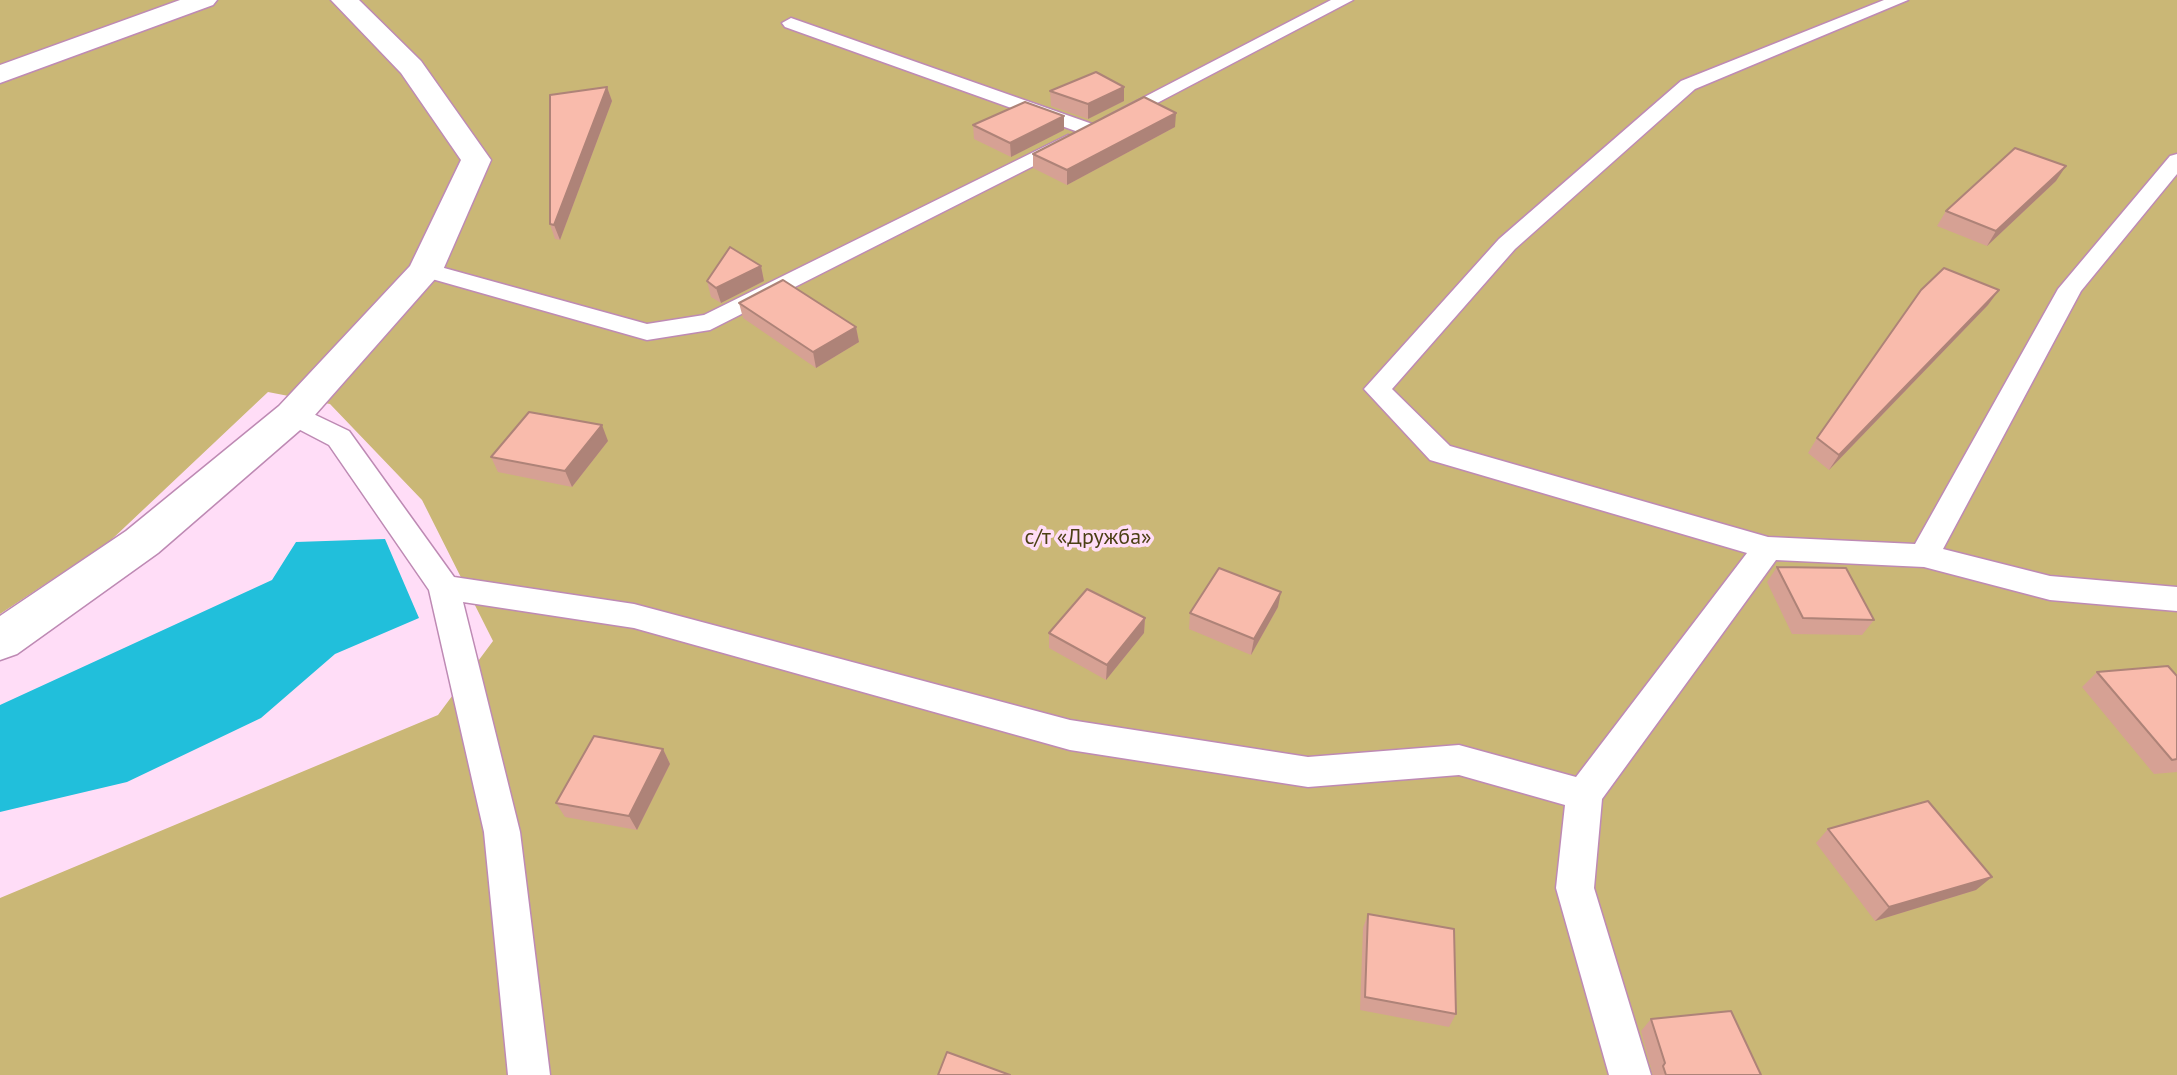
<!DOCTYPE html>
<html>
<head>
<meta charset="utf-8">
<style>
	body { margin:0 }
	canvas { display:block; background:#ffddf7 }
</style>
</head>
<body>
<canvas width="2177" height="1075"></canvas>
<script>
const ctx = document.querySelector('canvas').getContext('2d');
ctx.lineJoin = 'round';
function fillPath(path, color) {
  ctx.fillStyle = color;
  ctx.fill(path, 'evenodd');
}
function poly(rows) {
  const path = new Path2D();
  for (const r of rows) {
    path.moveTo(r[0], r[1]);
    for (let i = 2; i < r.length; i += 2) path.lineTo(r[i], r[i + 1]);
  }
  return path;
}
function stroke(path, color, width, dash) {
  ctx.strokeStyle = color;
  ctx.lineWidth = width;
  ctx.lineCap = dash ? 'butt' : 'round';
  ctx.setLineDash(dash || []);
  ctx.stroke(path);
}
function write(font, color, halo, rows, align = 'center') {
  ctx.font = font + ' "PT Sans",sans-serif';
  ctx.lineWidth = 7;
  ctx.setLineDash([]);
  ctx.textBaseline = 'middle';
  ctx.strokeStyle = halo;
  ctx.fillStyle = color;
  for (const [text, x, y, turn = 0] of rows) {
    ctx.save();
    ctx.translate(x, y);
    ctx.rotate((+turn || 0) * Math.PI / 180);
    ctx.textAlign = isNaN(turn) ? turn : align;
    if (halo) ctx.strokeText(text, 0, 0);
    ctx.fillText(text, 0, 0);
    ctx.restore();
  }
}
fillPath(poly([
	[0,0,2177,0,2177,1075,0,1075,0,898,438,715,493,641,422,500,330,404,268,392,109,542,0,614]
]), '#cab776');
fillPath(poly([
	[385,539,419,618,335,654,261,718,127,782,0,812,0,705,272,580,296,542]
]), '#21bfdb');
const service = poly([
	[1331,0,1353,0,1121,122,1107,122,1104,118,1331,0],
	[1884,0,1908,0,1695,89,1515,249,1392,389,1450,446,1768,537,1915,544,2058,289,2170,156,2177,154,2177,174,2081,291,1943,549,2050,576,2177,587,2177,611,2050,600,1924,567,1776,560,1602,799,1594,888,1651,1075,1609,1075,1556,888,1565,805,1459,775,1308,787,1070,750,634,628,463,602,520,832,550,1075,508,1075,484,832,429,590,329,445,283,421,279,415,283,409,303,409,349,431,454,577,634,604,1070,720,1308,757,1459,745,1576,777,1747,553,1430,460,1364,389,1499,239,1681,81,1884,0],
	[791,18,1098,126,1101,130,1098,134,1084,134,785,27,782,23,791,18],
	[1068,135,1075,137,1078,141,1075,145,710,330,647,340,418,275,414,270,426,263,647,324,704,315,1068,135]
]);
const minor = poly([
	[180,0,217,0,213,5,0,83,0,65,180,0],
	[331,0,359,0,421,61,491,160,443,270,307,424,158,553,17,654,0,660,0,616,126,531,279,406,410,266,461,160,401,73,331,0]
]);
stroke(service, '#be8ab4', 3);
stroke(minor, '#be8ab4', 3);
fillPath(service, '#fff');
fillPath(minor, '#fff');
fillPath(poly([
	[607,87,612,101,560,240,555,239,550,224],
	[1124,87,1124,101,1088,119,1051,106,1050,91],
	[1064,116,1064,130,1011,157,974,139,973,125],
	[1175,127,1067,185,1033,168,1033,154],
	[2056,181,1987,246,1937,226,1946,211],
	[761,266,764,281,721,303,711,297,707,281],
	[1999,290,1988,305,1829,470,1808,453,1817,438],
	[739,303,856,327,859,342,816,368,743,318],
	[608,441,572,487,498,472,491,457],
	[1777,567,1874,620,1862,635,1792,634,1767,582],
	[1278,607,1251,655,1189,629,1190,613],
	[1145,618,1144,633,1106,680,1049,648,1049,633],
	[2097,672,2177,676,2177,772,2154,774,2082,687],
	[663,749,670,764,637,830,565,817,556,803],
	[1828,829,1976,890,1875,921,1816,843],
	[1368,914,1456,1014,1449,1027,1360,1010,1363,928],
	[1651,1019,1761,1075,1653,1075,1641,1031]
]), '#d6a194');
fillPath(poly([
	[607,87,612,101,560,240,554,225],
	[1124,87,1124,101,1088,119,1088,104],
	[1176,113,1175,127,1067,185,1067,170],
	[1064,116,1064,130,1011,157,1010,143],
	[2066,166,2056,181,1987,246,1996,231],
	[761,266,764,281,721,303,716,288],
	[1999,290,1988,305,1829,470,1839,455],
	[856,327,859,342,816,368,813,352],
	[602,425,608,441,572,487,565,471],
	[1281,592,1278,607,1251,655,1254,639],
	[1145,618,1144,633,1106,680,1107,665],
	[663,749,670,764,637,830,629,816],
	[1992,877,1976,890,1875,921,1889,907]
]), '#ae8378');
const building = poly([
	[1096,72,1124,87,1088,104,1050,91,1096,72],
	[607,87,554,225,550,224,550,95,607,87],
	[1144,97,1176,113,1067,170,1033,154,1144,97],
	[1025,102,1064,116,1010,143,973,125,1025,102],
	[2015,148,2066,166,1996,231,1946,211,2015,148],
	[730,247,761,266,716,288,707,281,730,247],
	[1944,268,1999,290,1839,455,1817,438,1921,290,1944,268],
	[783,280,856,327,813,352,739,303,783,280],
	[529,412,602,425,565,471,491,457,529,412],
	[1777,567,1846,568,1874,620,1803,618,1777,567],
	[1219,568,1281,592,1254,639,1190,613,1219,568],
	[1087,589,1145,618,1107,665,1049,633,1087,589],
	[2168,666,2177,676,2177,759,2172,760,2097,672,2168,666],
	[594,736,663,749,629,816,556,803,594,736],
	[1928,801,1992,877,1889,907,1828,829,1928,801],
	[1368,914,1454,929,1456,1014,1365,997,1368,914],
	[1731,1011,1761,1075,1666,1075,1663,1066,1665,1063,1651,1019,1731,1011],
	[947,1052,1010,1075,938,1075,947,1052]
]);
fillPath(building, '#f9bbac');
stroke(building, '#ae8378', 2);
write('22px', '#4b3f14', '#ffddf7', [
	["с/т «Дружба»",1088,538]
]);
</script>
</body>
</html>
